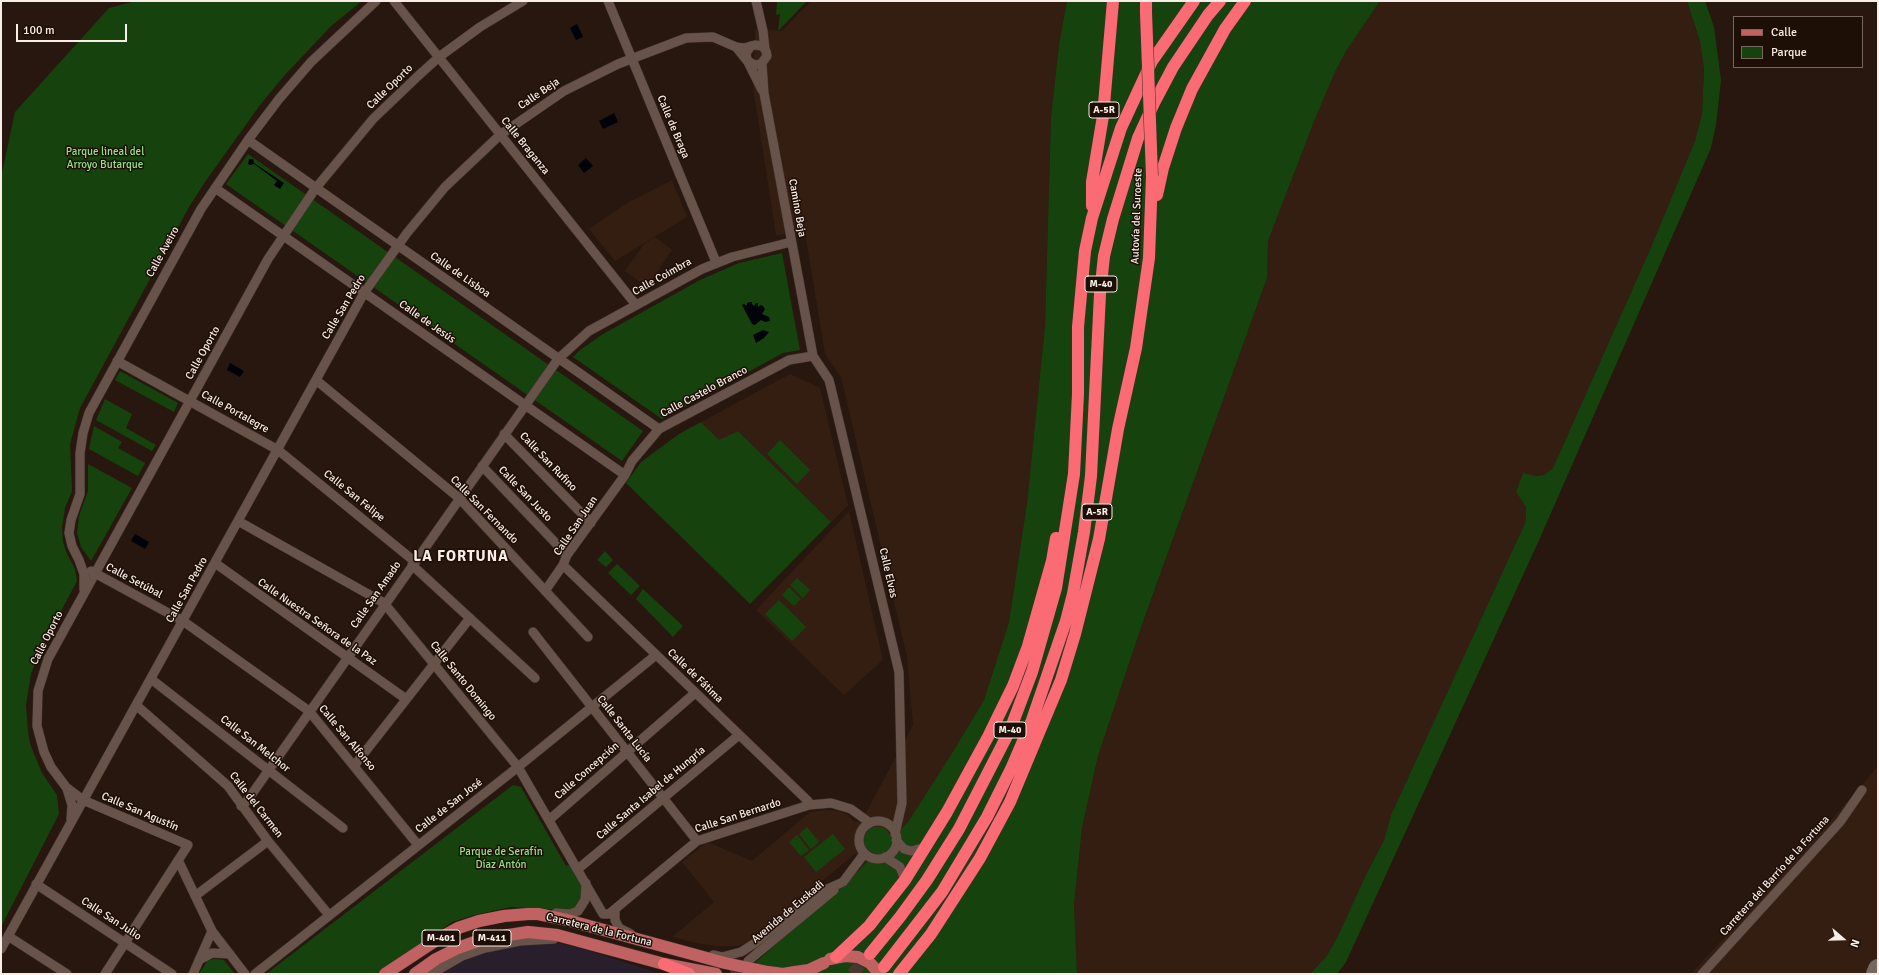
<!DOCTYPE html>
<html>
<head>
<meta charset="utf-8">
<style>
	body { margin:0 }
	#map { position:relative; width:1879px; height:975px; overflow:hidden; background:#27170e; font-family:Signika,sans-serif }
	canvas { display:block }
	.frame { position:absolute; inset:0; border:2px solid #f9ede7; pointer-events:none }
	.legend { position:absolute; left:1733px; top:16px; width:130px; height:52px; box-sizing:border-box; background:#1d0e06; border:1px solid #756760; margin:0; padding:5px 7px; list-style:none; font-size:12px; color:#f9ede7 }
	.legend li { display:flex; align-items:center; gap:8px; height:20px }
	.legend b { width:20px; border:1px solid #756760 }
	.north { position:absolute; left:1823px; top:919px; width:40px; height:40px; -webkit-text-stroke:3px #1d0e06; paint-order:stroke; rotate:110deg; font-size:11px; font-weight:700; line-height:16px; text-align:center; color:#f9ede7 }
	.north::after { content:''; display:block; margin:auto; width:14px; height:18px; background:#f9ede7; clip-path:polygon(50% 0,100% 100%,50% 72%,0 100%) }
	.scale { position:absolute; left:16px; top:24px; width:111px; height:18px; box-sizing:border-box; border:2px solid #f9ede7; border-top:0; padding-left:5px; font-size:12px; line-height:14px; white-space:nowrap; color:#f9ede7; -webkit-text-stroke:3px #1d0e06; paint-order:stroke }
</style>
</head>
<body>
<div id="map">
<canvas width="1879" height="975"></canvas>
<div class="frame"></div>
<ul class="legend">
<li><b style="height:5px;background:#c06162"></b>Calle</li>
<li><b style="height:11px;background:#16430d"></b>Parque</li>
</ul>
<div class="north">N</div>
<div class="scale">100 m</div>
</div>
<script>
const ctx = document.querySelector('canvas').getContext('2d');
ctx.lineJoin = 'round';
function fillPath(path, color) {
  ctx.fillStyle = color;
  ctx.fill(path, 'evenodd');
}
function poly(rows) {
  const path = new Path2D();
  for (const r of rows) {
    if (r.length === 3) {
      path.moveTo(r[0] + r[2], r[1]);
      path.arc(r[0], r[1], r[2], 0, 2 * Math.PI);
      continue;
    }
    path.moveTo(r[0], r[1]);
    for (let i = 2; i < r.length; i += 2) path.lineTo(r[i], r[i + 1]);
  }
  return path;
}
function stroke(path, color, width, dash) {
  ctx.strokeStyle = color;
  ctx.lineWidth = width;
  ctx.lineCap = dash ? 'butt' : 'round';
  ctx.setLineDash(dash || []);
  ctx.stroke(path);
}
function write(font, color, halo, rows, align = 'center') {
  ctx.font = font + ' Signika,sans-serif';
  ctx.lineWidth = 3;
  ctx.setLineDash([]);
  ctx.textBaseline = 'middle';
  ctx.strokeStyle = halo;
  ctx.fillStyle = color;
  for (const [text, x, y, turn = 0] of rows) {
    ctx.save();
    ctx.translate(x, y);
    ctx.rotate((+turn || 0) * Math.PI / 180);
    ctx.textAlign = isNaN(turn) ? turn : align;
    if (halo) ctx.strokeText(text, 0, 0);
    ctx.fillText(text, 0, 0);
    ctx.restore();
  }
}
fillPath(poly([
	[530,936,587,950,661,974,423,974]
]), '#291e2b');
fillPath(poly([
	[811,1,1067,1,1059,44,1051,117,1045,326,1027,503,1009,622,984,700,954,750,908,822,861,868,855,854,747,942,738,946,718,946,701,944,672,937,714,902,682,862,707,842,752,861,810,812,825,810,839,811,848,815,854,822,861,822,913,725,907,657,841,377,825,354,805,233,776,235,753,87,755,29,782,31],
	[1380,1,1687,1,1700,41,1704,69,1702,114,1695,141,1649,252,1553,468,1544,475,1537,476,1523,474,1516,492,1526,507,1526,521,1391,815,1384,840,1366,875,1337,938,1326,957,1310,974,1077,974,1074,905,1082,828,1098,756,1143,623,1267,278,1268,241,1313,124,1334,74,1346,51],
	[672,180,687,217,615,261,589,229,627,203],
	[655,237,672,250,647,287,625,271,644,244],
	[790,374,820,388,848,505,831,522,738,431,719,441,701,422],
	[849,511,883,660,844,695,756,610],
	[1878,766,1878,974,1691,974,1833,818]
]), '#341e12');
fillPath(poly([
	[136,1,362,1,331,26,284,76,260,105,205,182,189,207,80,408,70,444,72,491,65,508,62,528,63,542,67,554,75,569,77,581,38,655,31,674,26,705,28,731,30,744,42,773,57,795,59,814,1,927,1,177,15,112,109,8],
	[777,1,807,1,778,31,780,14,776,15],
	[1067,1,1380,1,1346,51,1334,74,1313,124,1268,241,1267,278,1143,622,1098,756,1082,828,1074,905,1077,974,742,974,842,887,875,854,867,849,864,845,864,836,869,829,874,827,882,827,886,829,892,838,908,822,954,750,984,700,1009,622,1027,503,1045,326,1051,117,1059,44],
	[1687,1,1705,1,1714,27,1721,80,1716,125,1711,148,1540,538,1346,962,1337,974,1310,974,1326,957,1337,938,1366,875,1384,840,1391,815,1526,521,1526,507,1516,492,1523,473,1537,476,1544,475,1553,468,1649,252,1695,141,1702,114,1704,69,1700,41],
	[248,154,643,431,622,461,226,184],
	[782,253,800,350,783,353,662,419,573,357,580,350,603,334,700,280,739,263],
	[120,371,178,403,174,412,115,380],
	[105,399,132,414,126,428,156,445,152,451,96,420],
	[701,422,719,440,738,431,831,522,750,604,626,483,641,462,679,434],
	[94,426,122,442,118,448,145,463,138,476,89,449],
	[780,440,810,470,797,484,767,454],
	[88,464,132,488,91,561,81,547,77,533,79,516,88,491],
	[605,551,613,560,606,567,597,560],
	[617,564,640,586,631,595,608,573],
	[797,578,810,590,803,598,790,585],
	[789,587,801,599,794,606,782,595],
	[643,589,683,626,673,637,636,599],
	[779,600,806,627,792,641,765,614],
	[513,785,521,787,566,866,571,864,581,884,581,900,578,906,569,910,511,907,474,915,452,922,377,974,266,974],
	[807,827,819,842,811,849,799,834],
	[833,834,845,849,816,872,804,857],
	[797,835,809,850,801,856,789,842],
	[215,959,224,960,235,974,199,974,208,960]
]), '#16430d');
fillPath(poly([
	[577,24,583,37,576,40,570,28],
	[614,113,618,122,603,129,599,121],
	[586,158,593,166,584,173,578,165],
	[249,159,253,159,254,163,284,183,280,189,274,185,277,181,254,164,250,165,248,164],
	[750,302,752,302,752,304,754,306,756,303,758,303,758,307,761,305,763,306,765,309,762,314,769,317,770,321,765,322,761,320,755,325,752,324,742,305,744,304,747,306,747,303],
	[763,330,769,332,764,338,756,343,753,335],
	[230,363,244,371,240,377,227,370],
	[135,534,149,542,145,549,131,541]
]), '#00040a');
stroke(poly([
	[1876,974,1878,969]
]), '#766860', 20);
stroke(poly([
	[732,974,744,964]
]), '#46372f', 9, [9, 4.5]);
stroke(poly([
	[852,974,870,954]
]), '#46372f', 12, [12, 6]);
const minor = poly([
	[394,1,636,305],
	[608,1,716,262],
	[756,1,763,31,765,49],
	[751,46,746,53,747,60,754,65,761,64,767,56,766,51,762,46,755,45,744,48,736,47,748,62,762,90],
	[762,64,764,93,813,356,829,380,831,388,899,672,902,803,895,834],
	[248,140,659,429],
	[215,188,625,475],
	[117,361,278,450,414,561],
	[316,380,459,498,588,637],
	[504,434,591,523],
	[482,466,567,555],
	[238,521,384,603,518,767,603,914,609,914,697,841,809,805,831,803,851,809,870,823],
	[215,563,406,699],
	[412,565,535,678],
	[563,565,808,801,809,805],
	[91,571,183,621,309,711,418,845],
	[84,590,84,574,79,560,72,546,69,533,71,520,80,494,80,453,83,433,89,413,201,209,248,140,279,99,311,62,376,1],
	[545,591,563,565,567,555,625,475,632,461,659,429,789,360,813,356],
	[533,632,697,841],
	[151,679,343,828],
	[136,705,228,786,268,841,329,915],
	[354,766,470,618],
	[67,789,72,805,71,819],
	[241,806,247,801,558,359,589,331,702,269,732,257,791,242],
	[549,820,695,693],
	[878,840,19],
	[896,840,904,849,911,851,926,847],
	[885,857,900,867,905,880],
	[178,860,212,931,245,974],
	[578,869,739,735],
	[36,884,172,974],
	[195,896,268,841],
	[615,910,615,920,619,928,631,934],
	[556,913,570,914,578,911,585,900,586,883],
	[8,936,67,974],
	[1,949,364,293,407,233,445,187,500,135,564,91,618,64,686,38,713,37,736,47],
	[713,955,722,957,741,952,755,943,816,894,843,882,864,854],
	[199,960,212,953,230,954],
	[748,961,834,890],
	[105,974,188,845,83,800,66,787,51,767,44,752,37,726,38,691,48,659,268,259,315,189,373,119,418,76,439,57,480,27,523,1],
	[193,974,212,931],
	[255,974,518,767,656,655],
	[431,974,462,956,485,948,520,941,554,939],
	[1702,974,1840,822,1862,790]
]);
const major = poly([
	[830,959,845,956,858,957,870,963,880,974],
	[385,974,438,939,458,928,479,921,504,916,528,914,538,914,567,920,725,963,768,972,783,974,795,972,809,970,824,963],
	[415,974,436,959,458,948,483,939,528,932,557,935,664,964,716,974]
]);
const highway = poly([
	[1146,13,1146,1],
	[1157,195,1163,168,1176,128,1192,89,1225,29,1245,1],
	[1092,206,1092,182,1103,116,1113,1],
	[870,954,900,917,927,880,959,829,1010,730,1032,672,1056,588,1074,474,1078,394,1078,327,1085,251,1092,218,1121,128,1152,61,1194,1],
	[836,957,869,926,905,880,947,812,989,735,1013,686,1028,646,1052,561,1056,538],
	[664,964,689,974],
	[884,967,942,892,987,817,1011,769,1032,720,1066,621,1073,594,1084,532,1091,476,1100,294,1104,256,1113,219,1138,138,1154,103,1173,67,1208,15,1220,1],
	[899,974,931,934,980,858,1010,802,1061,680,1075,634,1099,539,1118,429,1136,348,1149,258,1152,176]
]);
stroke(minor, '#3e322e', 10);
stroke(major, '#3e322e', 13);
stroke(highway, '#3e322e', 13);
stroke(minor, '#675349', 9);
stroke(major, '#c06162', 12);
stroke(highway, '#fb6b73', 12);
const highwayBridge = poly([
	[1146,13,1152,176]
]);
stroke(highwayBridge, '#3e322e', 13, []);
stroke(highwayBridge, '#fb6b73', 12);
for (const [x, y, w] of [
	[1104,110,30],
	[1101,284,32],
	[1097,512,30],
	[1010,730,32],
	[441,938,38],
	[492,938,38]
]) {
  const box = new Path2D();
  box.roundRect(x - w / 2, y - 8, w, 16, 3);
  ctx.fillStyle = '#1d0e06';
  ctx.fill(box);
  stroke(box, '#f9ede7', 1);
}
write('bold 10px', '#f9ede7', null, [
	["A-5R",1104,110],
	["M-40",1101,284],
	["A-5R",1097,512],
	["M-40",1010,730],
	["M-401",441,938],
	["M-411",492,938]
]);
write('11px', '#f9ede7', '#1d0e06', [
	["Calle Oporto",390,87,-44],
	["Calle Beja",539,94,-34],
	["Calle de Braga",673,127,67],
	["Calle Braganza",525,146,51],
	["Camino Beja",797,208,80],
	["Autovía del Suroeste",1137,216,-88],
	["Calle Aveiro",163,252,-61],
	["Calle de Lisboa",460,275,35],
	["Calle Coimbra",662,277,-29],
	["Calle San Pedro",344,307,-59],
	["Calle de Jesús",427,322,35],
	["Calle Oporto",203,353,-61],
	["Calle Castelo Branco",704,392,-28],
	["Calle Portalegre",235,412,29],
	["Calle San Rufino",548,462,46],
	["Calle San Justo",525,494,46],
	["Calle San Felipe",354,496,39],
	["Calle San Fernando",484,510,45],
	["Calle San Juan",576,526,-56],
	["Calle Elvas",888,573,77],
	["Calle Setúbal",134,581,28],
	["Calle San Pedro",187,590,-61],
	["Calle San Amado",376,595,-55],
	["Calle Nuestra Señora de la Paz",317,622,35],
	["Calle Oporto",47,638,-63],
	["Calle de Fátima",695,676,44],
	["Calle Santo Domingo",463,681,51],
	["Calle Santa Lucía",624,729,52],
	["Calle San Alfonso",347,738,50],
	["Calle San Melchor",255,744,38],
	["Calle Concepción",587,771,-41],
	["Calle Santa Isabel de Hungría",651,793,-40],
	["Calle del Carmen",256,805,52],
	["Calle de San José",449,806,-38],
	["Calle San Agustín",140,812,23],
	["Calle San Bernardo",738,816,-18],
	["Carretera del Barrio de la Fortuna",1775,876,-48],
	["Avenida de Euskadi",788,912,-40],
	["Calle San Julio",111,919,33],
	["Carretera de la Fortuna",599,930,14]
]);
write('11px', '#90e681', '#1d0e06', [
	["Parque lineal del",105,152],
	["Arroyo Butarque",105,165],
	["Parque de Serafín",501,852],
	["Díaz Antón",501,865]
]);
ctx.letterSpacing = '1px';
write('bold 15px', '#f9ede7', '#1d0e06', [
	["LA FORTUNA",461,557]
]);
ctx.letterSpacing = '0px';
</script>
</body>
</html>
